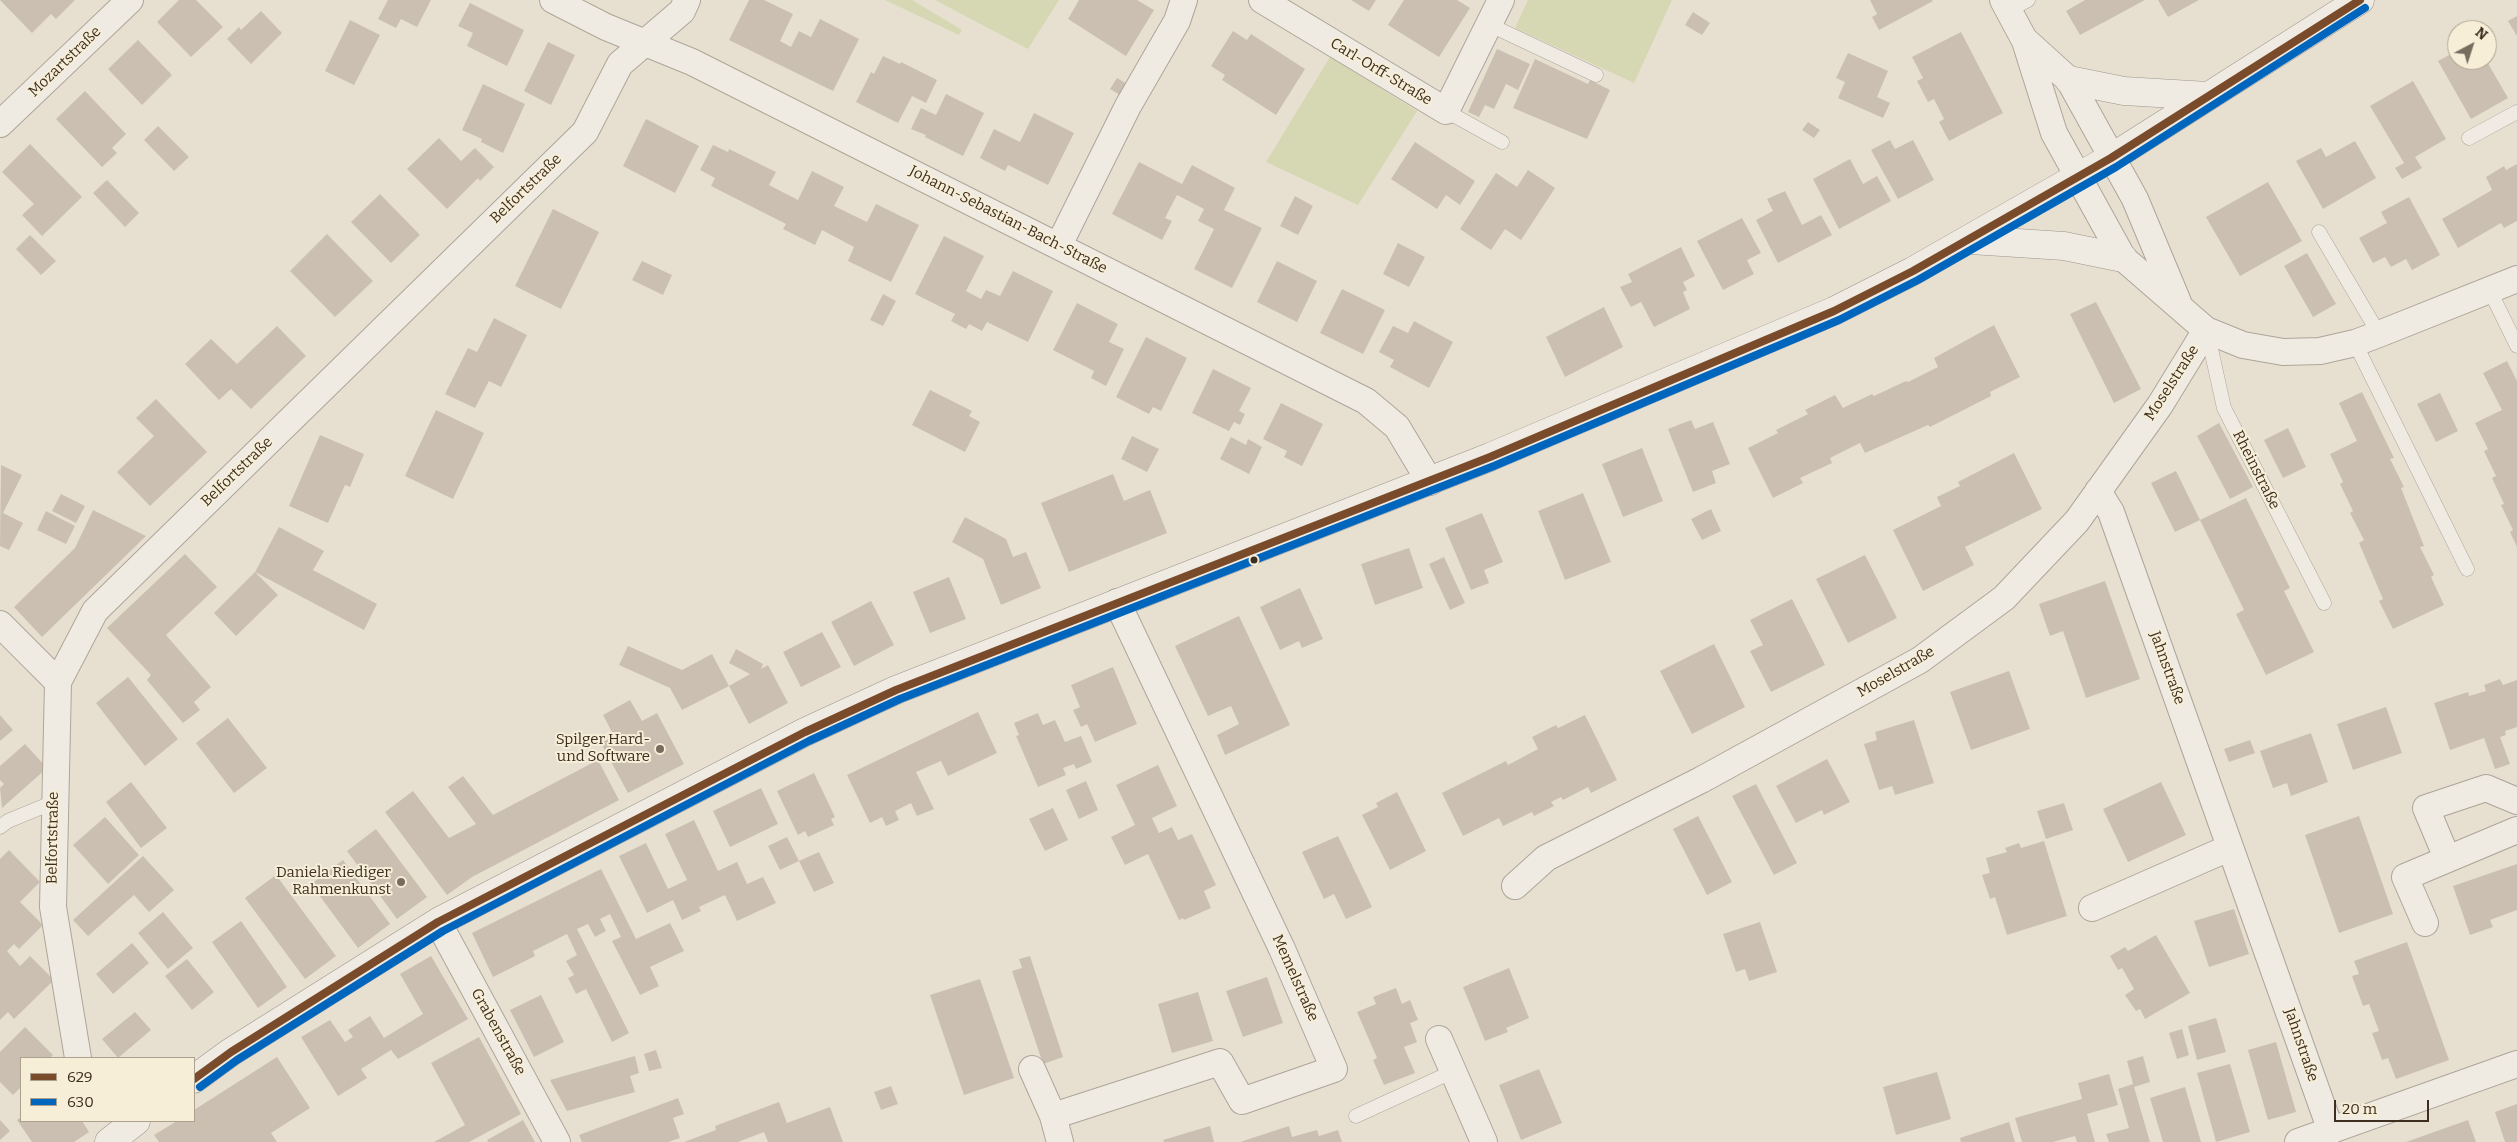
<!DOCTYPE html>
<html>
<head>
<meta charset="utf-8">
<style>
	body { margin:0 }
	#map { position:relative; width:2517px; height:1142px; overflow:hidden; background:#e7e0d1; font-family:Bitter,serif }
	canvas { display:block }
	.legend { position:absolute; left:20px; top:1057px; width:175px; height:65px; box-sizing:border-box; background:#f7eed8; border:1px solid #ada18e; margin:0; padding:6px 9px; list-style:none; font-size:15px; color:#3d2e20 }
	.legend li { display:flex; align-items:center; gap:10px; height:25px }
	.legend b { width:25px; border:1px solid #ada18e }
	.north { position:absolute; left:2447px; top:20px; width:50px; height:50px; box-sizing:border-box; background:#f7eed8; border:1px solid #ada18e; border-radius:50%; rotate:40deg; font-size:14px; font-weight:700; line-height:20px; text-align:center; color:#3d2e20 }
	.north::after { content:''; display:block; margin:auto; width:18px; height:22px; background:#786c5e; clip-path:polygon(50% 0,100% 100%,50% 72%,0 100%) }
	.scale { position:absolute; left:2334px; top:1100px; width:95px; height:22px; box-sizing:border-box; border:2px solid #3d2e20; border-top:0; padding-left:6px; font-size:15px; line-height:18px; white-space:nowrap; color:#3d2e20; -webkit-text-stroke:4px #f7eed8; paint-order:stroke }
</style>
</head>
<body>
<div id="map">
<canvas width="2517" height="1142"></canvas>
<ul class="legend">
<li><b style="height:6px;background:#7a4b2a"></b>629</li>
<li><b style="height:6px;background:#0065bd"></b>630</li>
</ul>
<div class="north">N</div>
<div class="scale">20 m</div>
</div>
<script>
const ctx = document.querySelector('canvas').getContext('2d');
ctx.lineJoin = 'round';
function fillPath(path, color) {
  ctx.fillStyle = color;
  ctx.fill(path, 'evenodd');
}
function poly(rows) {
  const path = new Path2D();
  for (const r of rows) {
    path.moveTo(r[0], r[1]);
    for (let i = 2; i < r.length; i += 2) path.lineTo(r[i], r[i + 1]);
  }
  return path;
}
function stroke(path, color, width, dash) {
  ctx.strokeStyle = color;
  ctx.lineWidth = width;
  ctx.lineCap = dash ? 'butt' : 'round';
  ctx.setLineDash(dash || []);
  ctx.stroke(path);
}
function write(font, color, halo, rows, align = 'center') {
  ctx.font = font + ' Bitter,serif';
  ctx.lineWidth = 4;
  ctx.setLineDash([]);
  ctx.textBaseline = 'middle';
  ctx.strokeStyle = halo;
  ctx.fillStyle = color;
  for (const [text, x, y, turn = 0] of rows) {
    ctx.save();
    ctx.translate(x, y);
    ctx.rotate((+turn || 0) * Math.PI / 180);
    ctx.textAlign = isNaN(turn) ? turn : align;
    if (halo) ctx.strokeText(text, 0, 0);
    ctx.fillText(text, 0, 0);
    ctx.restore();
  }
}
fillPath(poly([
	[885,0,912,0,962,30,959,35],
	[935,0,1059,0,1028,49],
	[1528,0,1672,0,1634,83,1515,28],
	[1330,57,1417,111,1358,205,1266,162]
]), '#d6d7b3');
fillPath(poly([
	[0,0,75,0,56,19,51,14,32,33],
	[179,0,196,0,223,27,191,57,157,22],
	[388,0,431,0,417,27,401,19,396,28,378,19],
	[749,0,764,0,793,14,780,41,791,47,799,31,811,37,820,19,859,39,833,91,729,40],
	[1079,0,1137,0,1154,10,1126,56,1068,19],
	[1351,0,1376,0,1369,11],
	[1404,0,1457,0,1470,8,1439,57,1388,25],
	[1870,0,1932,0,1933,1,1879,30,1872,17,1877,14],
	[2085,0,2145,0,2080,35,2066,11],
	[2158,0,2199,0,2168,17],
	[470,3,524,30,507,66,467,46,473,33,458,26],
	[261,11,282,33,251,64,227,39,239,27,241,30],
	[1693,12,1710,23,1702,35,1685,25],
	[2517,16,2517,36,2508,21],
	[350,20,380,35,354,85,325,71],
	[1233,31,1247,40,1251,34,1305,69,1276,115,1222,80,1225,75,1211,66],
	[1961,32,2003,113,1949,141,1939,122,1944,119,1934,99,1928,102,1917,81,1923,78,1912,57],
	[2487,35,2495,49,2487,54],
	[138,40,172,75,142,105,108,69],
	[548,42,575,55,551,105,524,91],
	[1497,49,1530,64,1518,90,1506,84,1494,109,1485,105,1479,117,1468,112],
	[2457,51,2457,60,2486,60,2508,98,2471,119,2438,61],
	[1848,53,1888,71,1877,97,1890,103,1883,118,1838,98,1845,82,1836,78],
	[883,56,900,64,901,62,937,80,926,103,912,96,898,123,856,102,871,72,874,74],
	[1535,59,1588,84,1590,80,1610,90,1587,139,1513,108],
	[1117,78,1127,84,1120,95,1110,89],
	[2413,81,2446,139,2415,157,2422,168,2402,179,2395,168,2404,163,2370,106],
	[483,84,525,104,503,153,481,142,482,139,462,130],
	[85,91,126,134,112,148,117,153,102,167,56,119],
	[946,94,984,113,963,156,925,137,926,135,911,129,921,108,936,115],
	[1034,113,1074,133,1048,185,1008,165,1005,171,980,158,994,129,1020,142],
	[646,119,699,146,675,193,623,166],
	[1808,122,1820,130,1814,138,1802,130],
	[158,126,189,157,174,171,144,140],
	[439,138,461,161,475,148,494,167,480,181,478,178,447,209,407,169],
	[1890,140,1895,149,1913,140,1934,180,1898,199,1871,150],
	[2355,141,2376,178,2323,209,2296,161,2321,148,2326,157],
	[1415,142,1475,181,1460,205,1446,195,1437,209,1391,179],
	[30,144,82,197,42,236,22,215,34,204,2,172],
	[713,145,728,152,729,149,776,172,769,185,798,200,812,171,844,187,834,206,867,222,876,204,919,225,891,282,848,261,854,247,822,230,815,245,783,229,786,224,711,186,715,178,700,170],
	[1850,159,1863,184,1877,176,1891,201,1839,229,1813,179],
	[1139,162,1182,184,1192,165,1235,188,1224,210,1262,228,1232,288,1194,269,1214,229,1198,221,1204,209,1177,195,1165,218,1172,221,1162,240,1112,214],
	[2517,164,2517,221,2504,228,2501,223,2458,248,2442,219,2492,190,2486,177,2504,166,2506,170],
	[1528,170,1555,188,1521,240,1505,229,1491,250,1460,229,1496,173,1517,187],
	[107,180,139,213,125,227,93,193],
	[2268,182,2302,241,2240,276,2206,217],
	[1785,191,1802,225,1821,215,1832,235,1778,263,1756,220,1773,211,1767,199],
	[380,194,420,235,391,263,351,222],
	[1295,196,1313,206,1298,235,1280,226],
	[2409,197,2440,255,2412,270,2406,259,2391,267,2385,257,2373,263,2359,238,2387,223,2381,212],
	[553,209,599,232,561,309,515,286],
	[1742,218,1761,253,1747,260,1754,274,1723,290,1697,241],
	[327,234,373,281,335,317,290,271],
	[30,235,56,261,41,275,16,249],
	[944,236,984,256,966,291,981,299,986,290,1000,296,1013,271,1053,291,1028,342,987,322,982,331,969,324,966,329,951,321,955,314,915,294],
	[1398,243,1425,257,1409,287,1383,274],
	[1681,247,1695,276,1683,282,1687,290,1683,292,1690,309,1654,327,1641,302,1631,307,1620,287,1632,282,1628,274],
	[2307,253,2336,304,2313,317,2284,266],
	[642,261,672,275,663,295,632,280],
	[1277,261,1317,281,1297,322,1257,302],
	[1342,289,1385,310,1363,354,1320,333],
	[883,294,896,301,883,326,870,320],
	[2096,302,2141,389,2114,403,2070,314],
	[1077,303,1118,324,1109,342,1124,349,1106,386,1091,378,1094,371,1053,350],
	[1604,307,1623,347,1565,377,1546,337],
	[494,318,527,335,501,387,489,381,475,408,445,394,468,348,477,352],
	[1414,321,1453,342,1429,388,1390,367,1394,360,1379,352,1393,326,1408,333],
	[1994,325,2020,377,1990,392,1991,396,1930,427,1928,425,1865,453,1860,443,1830,458,1832,463,1800,478,1803,483,1773,498,1748,448,1778,433,1776,430,1808,414,1805,410,1835,395,1843,408,1872,394,1874,396,1906,381,1908,382,1938,367,1934,358],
	[277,326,306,356,251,409,231,389,219,400,185,364,211,339,237,364],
	[1146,337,1187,358,1161,411,1153,407,1149,414,1116,397],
	[2507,361,2517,381,2517,547,2510,532,2513,530,2501,505,2504,504,2492,478,2496,476,2484,451,2488,449,2475,423,2502,410,2483,373],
	[1213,369,1251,388,1239,411,1245,414,1240,425,1234,422,1229,431,1192,413],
	[930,390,972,411,969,416,980,422,965,452,912,425],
	[2362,392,2394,458,2390,459,2404,487,2401,488,2424,546,2420,547,2434,575,2431,577,2444,605,2393,629,2379,601,2383,599,2359,543,2364,540,2350,513,2353,511,2340,484,2343,482,2330,454,2357,441,2339,403],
	[2440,393,2458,431,2436,442,2417,404],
	[156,399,207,452,150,506,117,472,154,436,136,418],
	[1281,403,1323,424,1302,466,1284,457,1287,451,1263,439],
	[436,410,484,433,453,499,405,476],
	[1691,420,1695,429,1713,422,1730,464,1712,471,1716,483,1693,492,1668,429],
	[2219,423,2253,487,2230,499,2197,436],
	[2288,428,2306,467,2283,478,2264,440],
	[320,435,364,454,350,487,345,485,328,523,289,506],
	[1132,436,1159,449,1147,472,1121,459],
	[1231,437,1246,445,1248,439,1262,447,1249,474,1220,459],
	[1642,448,1663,501,1623,517,1602,464],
	[2014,453,2042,509,1965,547,1974,565,1923,591,1893,530,1941,506,1937,497,1960,486,1958,482],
	[1,465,22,475,3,513,23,523,9,550,0,546],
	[2176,471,2200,520,2175,532,2151,483],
	[1113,474,1124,501,1150,490,1167,533,1069,572,1041,503],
	[1583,493,1611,562,1565,580,1538,511],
	[61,494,85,506,76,523,52,511],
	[2246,498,2290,588,2284,591,2314,652,2266,675,2236,614,2244,610,2200,520],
	[1711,509,1721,531,1702,540,1691,519],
	[93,510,146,536,42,637,14,607,75,548],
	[46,511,75,526,66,544,37,530],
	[1482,513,1503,562,1484,570,1489,583,1471,590,1445,528],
	[965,517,1006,539,1013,557,1026,552,1041,588,1001,605,983,559,952,542],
	[279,527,324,551,313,570,377,604,364,630,255,572,278,595,236,636,214,613,255,572],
	[1409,548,1423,588,1375,605,1361,564],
	[185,554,217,587,166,635,211,687,194,702,200,710,183,723,147,680,151,675,107,628],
	[1865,555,1897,618,1848,643,1816,579],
	[1444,557,1465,603,1450,610,1429,564],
	[949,577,966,619,930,633,913,592],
	[2105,581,2140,679,2086,698,2063,631,2050,636,2039,604],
	[1300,588,1323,639,1302,648,1299,641,1280,650,1260,607],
	[1792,599,1825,665,1771,692,1750,651,1763,645,1750,620],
	[871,601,894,645,854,666,831,622],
	[1239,616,1290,725,1225,755,1217,735,1239,724,1231,706,1208,716,1175,646],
	[822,632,841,667,801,687,783,652],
	[1714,644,1745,707,1692,734,1660,671],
	[628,646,682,670,712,654,729,686,682,710,670,688,619,665],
	[736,649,763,664,761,669,768,665,788,703,749,724,729,686,750,674,729,663],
	[1113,667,1137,724,1095,742,1087,724,1081,727,1073,710,1080,707,1071,685],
	[2009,671,2030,729,1971,750,1950,692],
	[128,677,178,739,145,766,96,703],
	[2500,679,2503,685,2517,680,2517,727,2505,731,2506,735,2500,737,2510,764,2495,769,2484,738,2450,750,2434,703,2468,692,2469,696,2486,691,2484,685],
	[630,700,642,721,657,713,684,764,628,793,601,743,614,736,603,715],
	[2386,707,2402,753,2353,770,2337,724],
	[978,712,997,753,948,776,941,761,916,772,934,809,917,816,911,803,895,811,899,820,886,826,882,817,870,823,847,775],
	[1038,713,1043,725,1055,720,1065,742,1081,736,1092,762,1076,769,1074,764,1063,768,1066,775,1038,787,1016,736,1019,735,1014,723],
	[0,715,13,730,0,741],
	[1585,715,1617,780,1591,793,1588,787,1563,800,1561,797,1551,802,1554,806,1534,816,1532,812,1503,826,1499,818,1463,836,1442,793,1506,761,1508,765,1538,749,1532,737,1556,725,1558,728],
	[228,718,267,768,234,793,196,743],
	[1914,720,1934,783,1895,795,1892,786,1879,790,1864,744,1877,740,1875,732],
	[2311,733,2328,782,2291,796,2287,783,2273,788,2260,751],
	[2250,740,2255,753,2229,762,2224,749],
	[25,744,47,768,2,808,0,788,4,784,0,780,0,766],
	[1827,759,1850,802,1824,815,1822,810,1796,823,1776,786],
	[598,760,619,800,472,877,447,895,385,812,413,791,449,838,476,824,448,787,463,776,493,815],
	[1158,765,1177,806,1152,818,1159,833,1172,827,1178,840,1192,834,1216,885,1204,891,1211,908,1184,920,1183,918,1179,920,1148,854,1125,865,1111,837,1135,825,1116,785],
	[814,773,835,817,831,819,834,825,808,837,805,831,798,835,777,791],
	[1086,781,1098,810,1079,819,1066,790],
	[131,782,167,828,141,848,106,802],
	[2161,782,2186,835,2128,862,2103,809],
	[1756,784,1797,863,1774,875,1732,796],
	[761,788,778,824,730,847,713,811],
	[1397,792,1426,851,1390,870,1362,815,1378,807,1376,803],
	[2064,803,2073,830,2046,839,2037,811],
	[1053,808,1068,840,1045,851,1029,819],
	[1698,816,1732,882,1707,895,1673,829],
	[2359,816,2393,914,2339,933,2305,835],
	[105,817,139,855,108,884,73,845],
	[694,820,718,871,737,862,747,884,763,877,776,903,737,921,725,895,699,907,701,911,682,920,673,900,647,913,619,856,646,843,668,889,687,880,665,834],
	[376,829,427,897,397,919,347,851],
	[1338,836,1372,907,1346,919,1334,894,1324,899,1302,852],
	[787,837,799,861,780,870,768,846],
	[2044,841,2067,916,2007,935,1995,897,1990,899,1982,875,1990,873,1986,858,2007,852,2005,848,2019,843,2021,848],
	[9,850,40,882,20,902,43,925,19,949,14,944,7,951,20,966,30,956,54,980,14,1019,8,1012,0,1020,0,859],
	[819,852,834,883,814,892,799,861],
	[143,856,174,890,149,912,134,895,88,936,73,920],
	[343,860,390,924,358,948,311,884],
	[2517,864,2517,910,2490,920,2493,927,2470,935,2453,886],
	[601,869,636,939,670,923,684,951,650,967,659,986,640,995,612,941,621,937,610,914,600,919,606,931,595,937,588,924,577,929,629,1033,612,1042,586,989,576,994,568,978,574,975,566,961,577,955,567,934,533,951,535,956,493,977,472,933],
	[276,875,336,956,305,979,245,898],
	[2234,909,2249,954,2209,967,2194,921],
	[163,912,193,948,168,969,138,933],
	[241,921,287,987,258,1008,212,942],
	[1760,922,1777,972,1749,981,1745,969,1736,972,1723,934],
	[2156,935,2190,993,2145,1019,2140,1009,2136,1011,2125,995,2134,989,2122,968,2118,970,2110,956,2125,947,2128,951],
	[2407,942,2449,1060,2396,1079,2388,1058,2382,1060,2372,1033,2379,1031,2369,1004,2363,1006,2352,976,2359,974,2354,961],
	[132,943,149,963,113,994,96,974],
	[431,956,468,1019,398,1059,391,1050,361,1069,367,1078,338,1096,301,1037,330,1020,345,1042,353,1037,348,1030,370,1016,384,1038,423,1014,400,974],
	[1030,956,1063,1057,1043,1064,1012,971,1022,968,1019,959],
	[187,959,214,992,192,1010,165,976],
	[1509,968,1529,1018,1506,1028,1508,1032,1485,1041,1463,987],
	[1267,977,1283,1023,1243,1037,1226,991],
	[980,979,1014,1078,964,1095,930,995],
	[1396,988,1402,1004,1410,1000,1418,1020,1410,1023,1417,1042,1404,1047,1415,1073,1384,1085,1373,1060,1377,1058,1357,1012,1376,1004,1373,997],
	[1198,992,1213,1041,1172,1053,1158,1004],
	[541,995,564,1042,534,1057,510,1010],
	[135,1012,151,1030,118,1058,102,1039],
	[2216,1018,2226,1052,2197,1060,2188,1026],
	[25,1027,53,1055,50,1058,21,1058,21,1087,13,1095,0,1082,0,1052],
	[2182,1029,2189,1055,2177,1059,2169,1033],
	[479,1037,521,1114,469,1142,434,1142,465,1125,431,1063],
	[2276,1042,2296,1112,2268,1120,2248,1050],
	[656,1050,662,1068,649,1071,644,1054],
	[635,1056,639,1073,630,1076,635,1092,606,1100,567,1111,550,1080],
	[2143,1056,2150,1082,2134,1087,2150,1142,2109,1142,2106,1134,2129,1128,2118,1089,2133,1084,2127,1061],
	[277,1057,310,1108,271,1133,277,1142,159,1142,154,1135,177,1121,194,1121,194,1110],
	[2230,1064,2250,1132,2216,1142,2197,1073],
	[1539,1069,1562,1123,1521,1140,1499,1085],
	[1937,1072,1951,1119,1896,1135,1883,1087],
	[2109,1074,2118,1105,2087,1114,2095,1142,2077,1142,2075,1136,2053,1142,2022,1142,2015,1118,2082,1099,2078,1083],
	[891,1086,898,1104,881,1110,874,1092],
	[2185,1087,2201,1142,2163,1142,2150,1098],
	[678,1098,684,1114,673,1118,680,1138,668,1142,582,1142,579,1135],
	[779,1102,787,1123,830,1107,843,1142,768,1142,764,1132,738,1142,684,1142,716,1130,715,1126],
	[2517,1104,2517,1142,2505,1142,2495,1112],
	[21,1117,21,1121,82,1121,89,1132,74,1142,32,1142,17,1120],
	[0,1120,10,1131,0,1140],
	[523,1120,535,1142,488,1142,487,1140],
	[2468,1120,2476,1142,2406,1142],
	[2009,1122,2015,1142,1961,1142,1960,1138],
	[1210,1126,1214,1142,1164,1142,1163,1140],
	[1289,1126,1292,1137,1317,1130,1319,1136,1338,1130,1342,1142,1240,1142]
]), '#cbbfb2');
const lane = poly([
	[2009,10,2028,0],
	[1490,25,1596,75],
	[1446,111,1502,142],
	[2469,138,2517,112],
	[2319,232,2379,334],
	[2490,291,2517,346],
	[2207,331,2224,408,2324,603],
	[2355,343,2467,569],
	[0,827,8,821,54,802],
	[1356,1116,1454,1071]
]);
const street = poly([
	[553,0,606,27,692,62,1366,401,1397,427,1430,482],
	[1262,0,1446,111,1501,0],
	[2003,0,2025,41,2054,133,2123,258,2206,330,2243,345,2283,352,2320,351,2355,343,2379,334,2517,279],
	[2026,41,2069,80,2135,199,2178,302],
	[0,124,130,0],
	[1059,245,1128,106,1177,21,1184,0],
	[2098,491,2111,512,2331,1131],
	[0,624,58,682],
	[2447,858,2426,808,2486,788,2517,801],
	[1515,886,1546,858,1701,780,1920,660,2004,598,2077,521,2160,405,2206,330],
	[2092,908,2229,848],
	[438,922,557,1142],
	[2425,923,2405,877,2517,830],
	[1439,1039,1484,1142],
	[78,1058,53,907,58,682,95,611,585,132,620,64,682,11,687,0],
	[1032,1069,1053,1116,1060,1142],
	[1053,1116,1220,1062,1242,1101,1334,1069,1282,949,1117,602],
	[2298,1142,2517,1064]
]);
const secondary = poly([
	[2069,80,2124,91,2208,96],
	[1971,240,2064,246,2123,258],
	[194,1079,231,1052,438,922,805,732,896,690,1490,457,1834,311,1913,271,2111,158,2360,0],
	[109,1142,136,1121]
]);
stroke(lane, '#ada599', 15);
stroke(street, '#ada599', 28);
stroke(secondary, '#9c958a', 29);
stroke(lane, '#efebe3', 14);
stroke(street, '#efebe3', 26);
stroke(secondary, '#efebe3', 28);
stroke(poly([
	[194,1079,231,1052,438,922,805,732,896,690,1490,457,1834,311,1913,271,2111,158,2360,0]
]), '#7a4b2a', 8);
stroke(poly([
	[200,1087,237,1060,443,931,809,741,900,699,1494,466,1839,320,1918,280,2116,167,2365,8]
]), '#0065bd', 8);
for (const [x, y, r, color] of [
	[1254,560,4.5,"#3d2e20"],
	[660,749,5,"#786c5e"],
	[401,882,5,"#786c5e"]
]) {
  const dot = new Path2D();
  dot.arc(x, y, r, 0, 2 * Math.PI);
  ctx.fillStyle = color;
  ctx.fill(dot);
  stroke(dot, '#f7eed8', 2);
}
write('15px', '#3d2e20', '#f7eed8', [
	["Mozartstraße",65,62,-44],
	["Carl-Orff-Straße",1381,72,31],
	["Belfortstraße",526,189,-44],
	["Johann-Sebastian-Bach-Straße",1008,220,27],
	["Moselstraße",2172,383,-57],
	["Rheinstraße",2256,470,63],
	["Belfortstraße",237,472,-44],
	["Jahnstraße",2167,668,70],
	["Moselstraße",1896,672,-30],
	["Belfortstraße",53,838,-89],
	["Memelstraße",1295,978,66],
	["Grabenstraße",498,1032,61],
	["Jahnstraße",2301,1045,71]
]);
write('15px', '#3d2e20', '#f7eed8', [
	["Spilger Hard-",650,740],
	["und Software",650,757],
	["Daniela Riediger",391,873],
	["Rahmenkunst",391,890]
], 'right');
</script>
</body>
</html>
